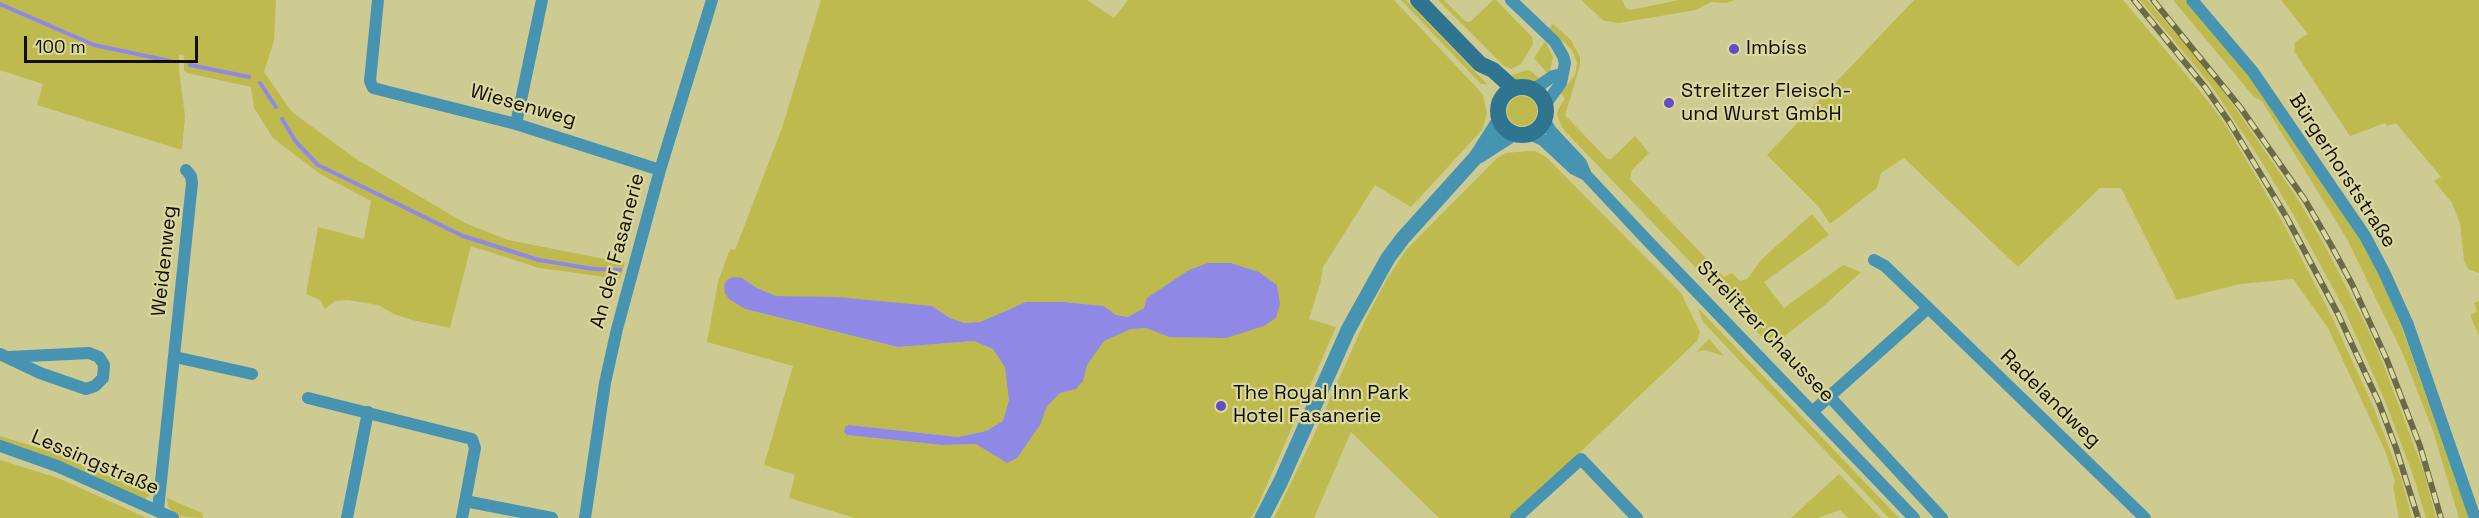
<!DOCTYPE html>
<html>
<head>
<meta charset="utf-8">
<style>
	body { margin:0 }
	#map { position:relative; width:2479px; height:518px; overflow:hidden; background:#cdcb92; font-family:"Space Grotesk",sans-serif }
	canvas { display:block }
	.scale { position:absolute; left:24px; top:36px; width:174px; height:27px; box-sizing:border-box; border:3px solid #100e00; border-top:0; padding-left:8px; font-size:18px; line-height:21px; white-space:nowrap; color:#100e00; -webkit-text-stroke:4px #dad89e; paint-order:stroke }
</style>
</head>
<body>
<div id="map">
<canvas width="2479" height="518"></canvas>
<div class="scale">100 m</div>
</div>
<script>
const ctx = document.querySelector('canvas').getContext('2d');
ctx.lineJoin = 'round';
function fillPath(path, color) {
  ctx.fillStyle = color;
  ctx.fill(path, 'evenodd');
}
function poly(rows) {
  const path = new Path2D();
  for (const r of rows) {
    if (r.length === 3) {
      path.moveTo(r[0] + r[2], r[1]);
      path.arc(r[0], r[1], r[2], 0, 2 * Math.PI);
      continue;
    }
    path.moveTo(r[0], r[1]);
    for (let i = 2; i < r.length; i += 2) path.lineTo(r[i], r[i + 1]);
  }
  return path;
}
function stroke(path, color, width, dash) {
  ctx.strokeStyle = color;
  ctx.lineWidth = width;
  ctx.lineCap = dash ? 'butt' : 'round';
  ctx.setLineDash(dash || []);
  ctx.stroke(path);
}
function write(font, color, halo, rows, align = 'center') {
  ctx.font = font + ' "Space Grotesk",sans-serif';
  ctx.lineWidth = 4.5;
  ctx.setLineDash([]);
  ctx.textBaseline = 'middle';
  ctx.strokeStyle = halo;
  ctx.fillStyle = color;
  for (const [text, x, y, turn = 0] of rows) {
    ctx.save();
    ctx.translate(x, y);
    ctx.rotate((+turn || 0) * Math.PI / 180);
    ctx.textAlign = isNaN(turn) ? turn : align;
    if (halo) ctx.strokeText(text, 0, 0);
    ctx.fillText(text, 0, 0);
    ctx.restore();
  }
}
fillPath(poly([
	[0,0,276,0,274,41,264,72,292,112,356,159,465,223,508,240,625,263,620,279,539,268,471,246,450,328,412,320,394,314,378,305,348,300,335,301,325,309,320,300,306,294,318,227,364,239,371,201,320,174,273,138,254,108,251,87,187,73,184,70,184,56,179,54,179,70,185,116,182,150,37,105,43,84,0,70],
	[821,0,1087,0,1114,18,1128,0,1394,0,1478,89,1483,95,1487,114,1482,130,1411,207,1375,185,1323,267,1320,284,1309,319,1336,327,1255,512,1250,518,855,518,789,498,795,475,764,465,793,366,707,342,718,282,730,249,735,250,782,128],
	[1208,263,1231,263,1259,272,1169,337,1147,328,1131,329,1104,341,993,349,974,341,898,347,745,309,727,280,733,277,742,278,757,288,776,296,932,306,950,318,964,323,980,322,1026,302,1065,302,1104,306,1116,315,1128,317,1137,314],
	[1003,421,976,444,942,445,847,435,844,432,849,425,958,437,986,431],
	[1401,0,1406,0,1487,84,1481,84],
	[1438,0,1444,0,1465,21,1470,22,1493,0,1496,0,1532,37,1533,44,1521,64,1511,69,1504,66],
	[1581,0,1622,0,1626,8,1630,10,1679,0,1734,0,1727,3,1711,2,1696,10,1619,23,1604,21],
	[1914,0,2123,0,2200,91,2227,127,2282,221,2332,317,2373,406,2401,478,2412,518,2399,518,2393,486,2395,481,2386,453,2328,328,2293,279,2240,284,2177,300,2121,188,2100,188,2018,267,1904,158,1881,173,1877,188,1830,224,1819,207,1767,155],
	[2140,0,2147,0,2158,13,2197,57,2236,109,2299,201,2325,246,2365,323,2382,361,2424,472,2436,518,2426,518,2413,475,2385,401,2344,309,2294,216,2260,159,2210,84],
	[2173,0,2185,0,2222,42,2256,84,2360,238,2379,273,2402,328,2469,518,2459,518,2433,431,2403,354,2347,239,2262,101,2254,97],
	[2281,0,2479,0,2479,273,2468,269,2464,260,2460,224,2452,203,2434,181,2441,177,2396,123,2387,126,2385,123,2350,136,2294,51,2295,42,2308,34],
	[1553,24,1571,40,1580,57,1580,66,1565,115,1607,159,1611,159,1635,136,1649,153,1632,170,1630,179,1724,277,1732,273,1740,281,1747,279,1762,259,1812,214,1829,235,1764,282,1784,308,1843,265,1861,272,1826,304,1787,334,1783,340,1781,347,1790,359,1822,388,1810,386,1806,383,1563,129,1557,115,1558,110,1565,99,1561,93,1575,75,1577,63,1572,50,1549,28],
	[1545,41,1553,57,1549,75,1534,58],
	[1527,70,1531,71,1541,80,1532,84,1517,83,1509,76],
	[1522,111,15],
	[1527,151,1535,151,1546,157,1681,293,1700,332,1697,341,1511,518,1439,518,1351,432,1314,518,1274,518,1313,437,1367,316,1387,279,1406,250,1498,157,1506,153],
	[2479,301,2479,336,2470,315,2477,312,2474,303],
	[1698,308,1899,518,1889,518,1703,322],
	[1709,339,1724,356,1705,350,1696,352],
	[0,436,49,451,152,494,143,500,0,442],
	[0,460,58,478,147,518,0,518],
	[1839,474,1881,518,1848,518,1840,510,1818,518,1791,518],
	[167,498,202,513,203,518,176,516,168,506]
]), '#bfba4e');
fillPath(poly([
	[1208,263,1231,263,1259,272,1277,285,1280,304,1276,318,1264,326,1226,338,1169,337,1146,328,1131,329,1104,341,1087,365,1083,381,1076,389,1060,393,1047,406,1040,425,1017,458,1007,463,976,444,942,445,847,435,844,432,845,427,849,425,958,437,986,431,1003,421,1009,400,1005,367,993,349,974,341,898,347,745,309,729,299,725,293,724,286,727,280,733,277,742,278,757,288,776,296,837,297,932,306,950,318,964,323,980,322,1026,302,1065,302,1104,306,1116,315,1128,317,1144,308,1147,298,1189,270]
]), '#9088e5');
stroke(poly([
	[0,4,94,45,170,61],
	[190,65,249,77],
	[260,83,276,107],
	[282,119,296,142,318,165,463,236,539,260,593,269,620,270]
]), '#9088e5', 4);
stroke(poly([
	[378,0,370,81,373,88,516,124,660,170],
	[1511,0,1555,42,1563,56,1565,63,1561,83,1545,105],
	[2192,0,2253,72,2365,236,2384,272,2408,325,2475,518],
	[1533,90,1553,76,1562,74],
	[1544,120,1551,131,1581,163,1586,175,1646,239,1914,518],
	[516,124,542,0],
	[1530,134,1543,140,1574,169,1586,175],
	[1874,260,1885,266,2145,518],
	[0,354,40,373,86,389,95,386,103,378,104,365,99,357,89,353,8,357],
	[175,357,252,374],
	[1829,396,1942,518],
	[308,398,472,439,475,448,462,518],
	[1812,412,1927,309],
	[0,446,57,466,173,518],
	[465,501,552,518],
	[158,510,192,183,191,176,186,170],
	[347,518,368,412],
	[585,518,605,383,617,329,660,170,712,0],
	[1516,518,1581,459,1637,518]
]), '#4794b2', 12);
stroke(poly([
	[1479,156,1513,134],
	[1262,518,1281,481,1348,330,1388,258,1403,238,1476,157,1499,121]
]), '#4794b2', 15);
stroke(poly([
	[1418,0,1480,64,1493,70,1513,88],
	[1522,111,24]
]), '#2f758f', 16);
const rail = poly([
	[2134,0,2205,87,2230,123,2287,218,2338,314,2379,403,2396,448,2418,518],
	[2153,0,2240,107,2305,200,2331,245,2353,286,2387,360,2420,446,2441,518]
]);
stroke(rail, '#6c6a47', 6);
stroke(rail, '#dad89e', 4, [11]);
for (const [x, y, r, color] of [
	[1734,49,6,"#624dc5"],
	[1669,103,6,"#624dc5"],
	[1221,406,6,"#624dc5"]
]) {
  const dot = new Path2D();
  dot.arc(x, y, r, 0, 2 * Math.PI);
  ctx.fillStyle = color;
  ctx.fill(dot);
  stroke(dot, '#dad89e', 2);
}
write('20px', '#100e00', '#dad89e', [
	["Imbíss",1746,49],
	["Strelitzer Fleisch-",1681,92],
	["und Wurst GmbH",1681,115],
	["The Royal Inn Park",1233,394],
	["Hotel Fasanerie",1233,417]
], 'left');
write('20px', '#100e00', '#dad89e', [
	["Wiesenweg",523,106,16],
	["Bürgerhorststraße",2342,171,57],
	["An der Fasanerie",618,251,-75],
	["Weidenweg",165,261,-84],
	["Strelitzer Chaussee",1765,332,46],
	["Radelandweg",2050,399,44],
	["Lessingstraße",95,463,23]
]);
</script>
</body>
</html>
